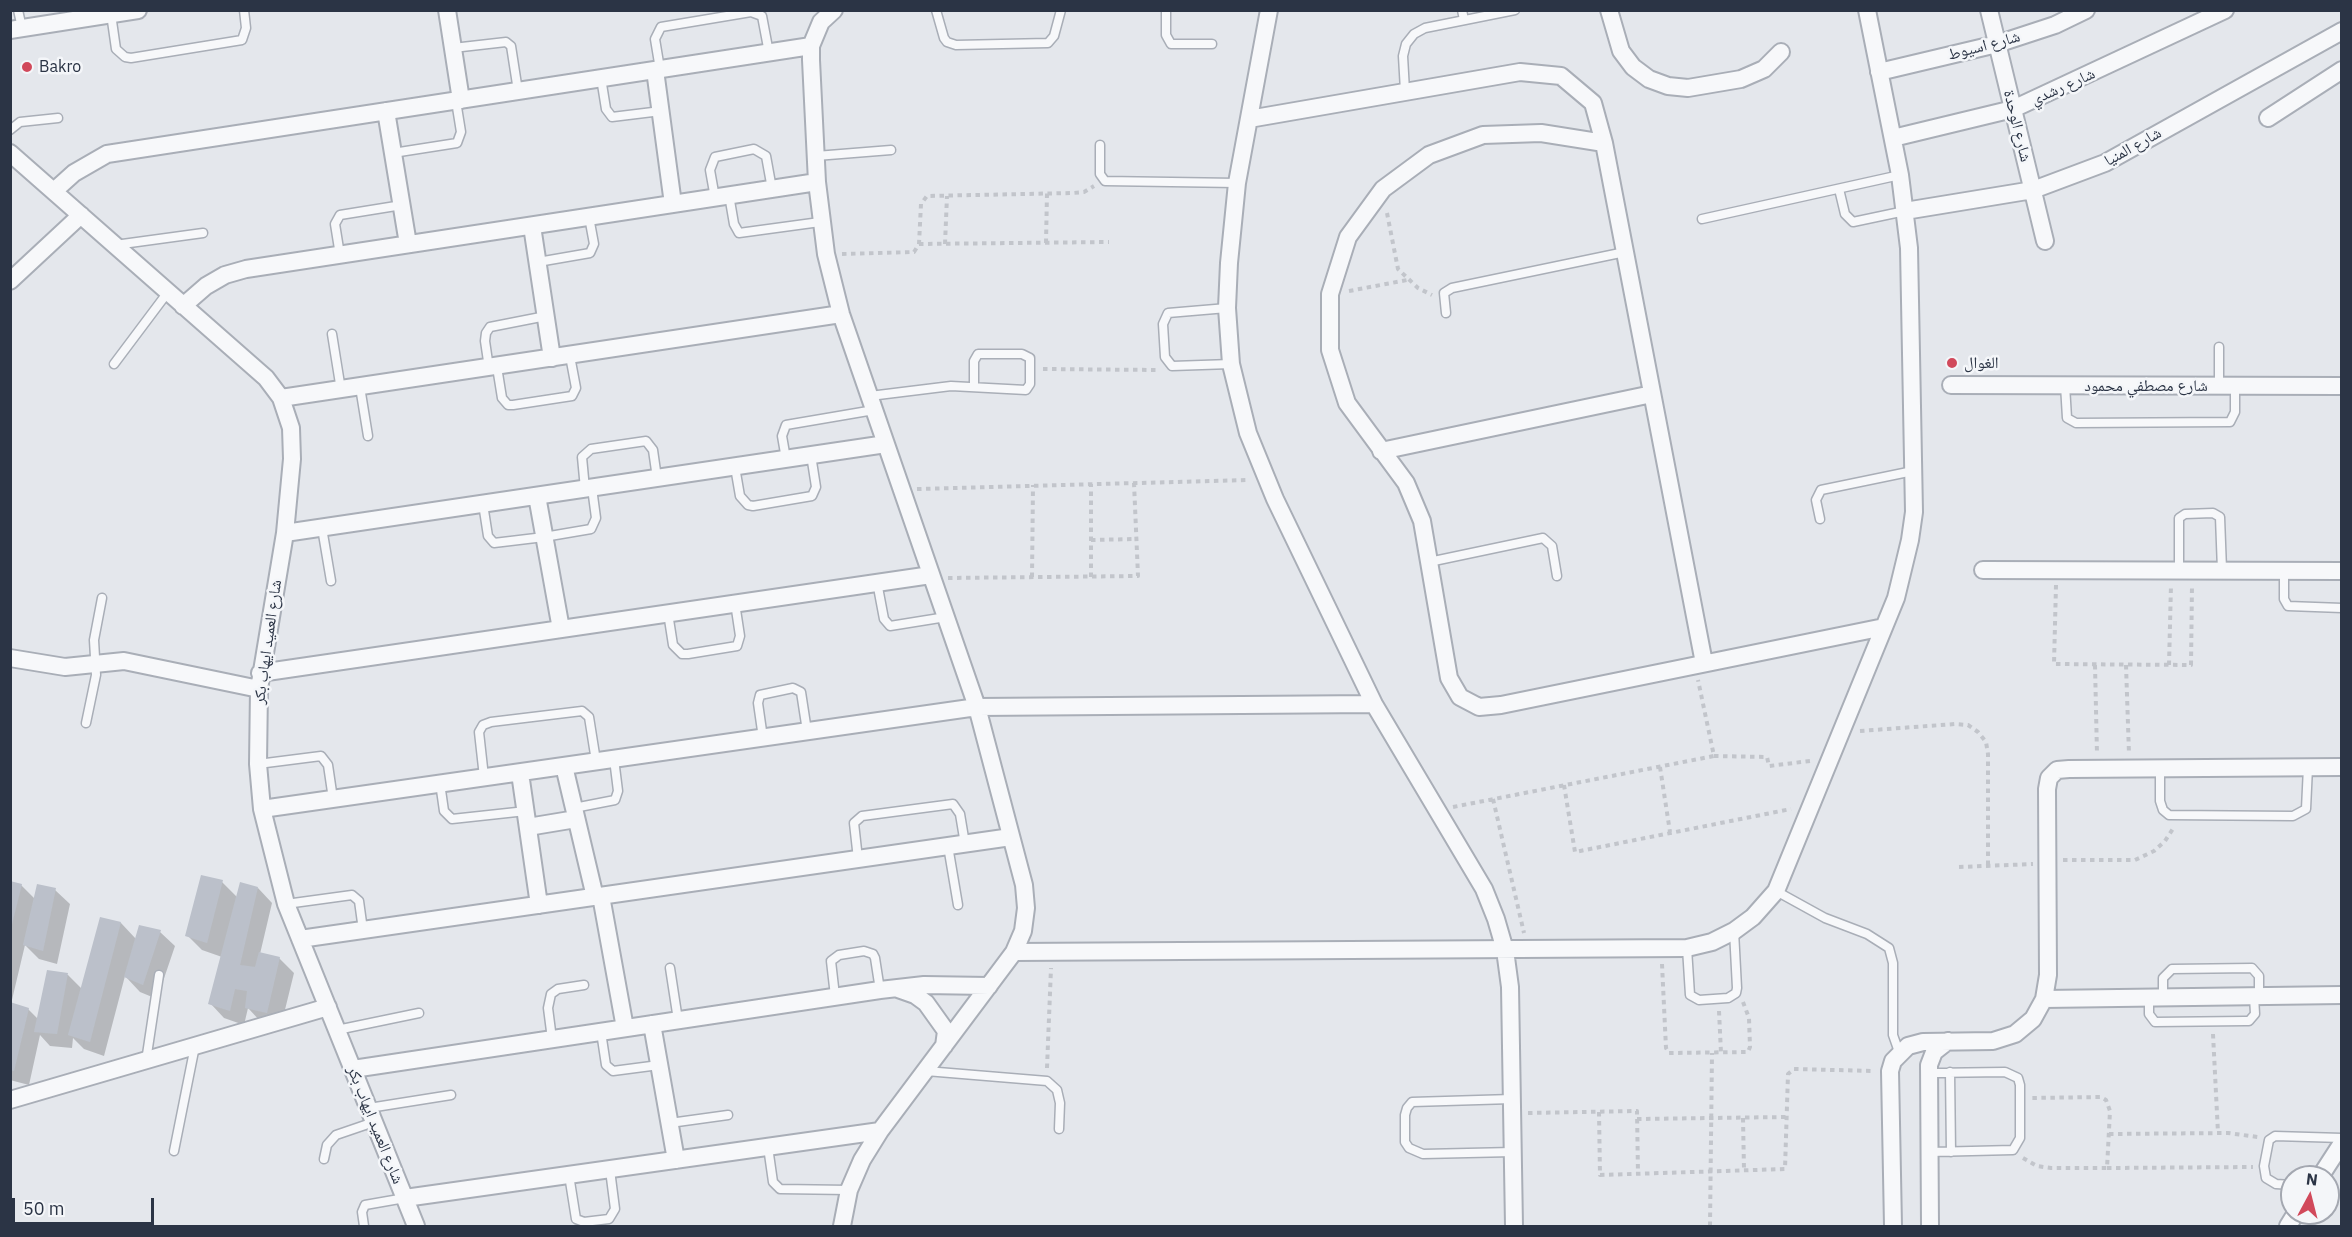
<!DOCTYPE html>
<html>
<head>
<meta charset="utf-8">
<style>
	body { margin:0 }
	#map { position:relative; width:2352px; height:1237px; overflow:hidden; background:#e4e7ec; font-family:"IBM Plex Sans",sans-serif }
	canvas { display:block }
	.frame { position:absolute; inset:0; border:12px solid #2b3445; pointer-events:none }
	.north { position:absolute; left:2280px; top:1165px; width:60px; height:60px; box-sizing:border-box; background:#f4f6f9; border:2px solid #a4a8b1; border-radius:50%; rotate:7deg; font-size:16px; font-weight:700; line-height:24px; text-align:center; color:#2b3445 }
	.north::after { content:''; display:block; margin:auto; width:21px; height:27px; background:#d1495b; clip-path:polygon(50% 0,100% 100%,50% 72%,0 100%) }
	.scale { position:absolute; left:12px; top:1198px; width:142px; height:27px; box-sizing:border-box; border:3px solid #2b3445; border-top:0; padding-left:8px; font-size:18px; line-height:21px; white-space:nowrap; color:#2b3445; -webkit-text-stroke:4px #f4f6f9; paint-order:stroke }
</style>
</head>
<body>
<div id="map">
<canvas width="2352" height="1237"></canvas>
<div class="frame"></div>
<div class="north">N</div>
<div class="scale">50 m</div>
</div>
<script>
const ctx = document.querySelector('canvas').getContext('2d');
ctx.lineJoin = 'round';
function fillPath(path, color) {
  ctx.fillStyle = color;
  ctx.fill(path, 'evenodd');
}
function poly(rows) {
  const path = new Path2D();
  for (const r of rows) {
    path.moveTo(r[0], r[1]);
    for (let i = 2; i < r.length; i += 2) path.lineTo(r[i], r[i + 1]);
  }
  return path;
}
function stroke(path, color, width, dash) {
  ctx.strokeStyle = color;
  ctx.lineWidth = width;
  ctx.lineCap = dash ? 'butt' : 'round';
  ctx.setLineDash(dash || []);
  ctx.stroke(path);
}
function write(font, color, halo, rows, align = 'center') {
  ctx.font = font + ' "IBM Plex Sans","Noto Naskh Arabic",sans-serif';
  ctx.lineWidth = 5;
  ctx.setLineDash([]);
  ctx.textBaseline = 'middle';
  ctx.strokeStyle = halo;
  ctx.fillStyle = color;
  for (const [text, x, y, turn = 0] of rows) {
    ctx.save();
    ctx.translate(x, y);
    ctx.rotate((+turn || 0) * Math.PI / 180);
    ctx.textAlign = isNaN(turn) ? turn : align;
    if (halo) ctx.strokeText(text, 0, 0);
    ctx.fillText(text, 0, 0);
    ctx.restore();
  }
}
fillPath(poly([
	[222,882,237,897,258,888,272,903,260,954,279,958,294,973,281,1026,261,1022,248,1008,244,1025,224,1018,210,1003,222,957,202,950,187,935],
	[10,883,21,885,35,899,55,890,70,904,57,964,39,959,25,945,11,1004,28,1009,38,1019,48,972,68,975,82,989,102,919,121,923,136,939,160,932,175,946,157,999,140,992,125,976,104,1056,84,1049,73,1038,72,1048,50,1046,40,1035,29,1085,10,1080]
]), '#0003');
fillPath(poly([
	[201,875,223,880,207,943,185,936],
	[10,881,22,884,11,928,10,928],
	[240,882,258,887,240,965,255,967,259,952,280,957,267,1013,245,1008,247,991,235,989,230,1011,208,1004],
	[37,884,56,888,43,951,23,945],
	[100,917,121,922,90,1042,68,1035],
	[139,925,161,930,143,985,124,977],
	[47,970,68,973,57,1034,34,1032],
	[10,1002,29,1008,14,1071,10,1070]
]), '#bbc0ca');
const lane = poly([
	[18,10,22,28],
	[936,10,944,38,947,42,956,45,1048,43,1054,36,1061,10],
	[1166,10,1166,35,1171,44,1212,44],
	[1462,10,1464,20],
	[111,14,116,49,125,57,131,58,242,40,246,28,244,10],
	[453,48,506,42,511,46,518,91],
	[660,69,655,39,661,27,751,12,762,16,769,53],
	[601,78,606,109,612,117,661,111],
	[1405,91,1403,56,1406,44,1414,34,1425,28,1515,10],
	[10,130,20,122,58,118],
	[1100,145,1100,174,1105,181,1237,183],
	[393,153,457,143,461,132,456,101],
	[816,156,891,150],
	[1839,189,1845,214,1853,222,1905,211],
	[729,195,734,224,739,233,820,222],
	[715,198,710,170,715,157,754,149,766,156,772,189],
	[1702,219,1900,175],
	[115,245,203,233],
	[340,255,335,224,340,215,402,205],
	[538,262,590,253,594,244,589,217],
	[1227,308,1168,313,1163,324,1165,357,1172,366,1231,364],
	[1446,313,1444,293,1452,288,1625,252],
	[332,334,341,390],
	[114,364,168,292],
	[497,367,502,398,508,405,513,405,572,396,576,388,570,356],
	[489,368,485,341,486,333,490,327,546,316],
	[2065,385,2067,418,2076,423,2230,422,2235,412,2235,386],
	[2219,386,2219,347],
	[360,387,368,436],
	[870,396,951,386,1026,390,1030,384,1030,358,1022,354,978,354,974,361,974,387],
	[786,459,782,436,786,425,874,410],
	[735,467,740,496,748,505,753,506,812,496,816,487,811,455],
	[585,489,582,457,591,449,646,441,653,450,657,478],
	[483,504,488,536,494,543,544,537,591,529,596,518,592,488],
	[1820,519,1816,500,1821,490,1913,471],
	[322,528,331,581],
	[1429,562,1543,538,1552,546,1557,576],
	[2179,570,2179,518,2185,514,2213,513,2220,517,2222,570],
	[2284,570,2284,599,2288,606,2342,608],
	[877,582,884,619,890,626,946,617],
	[668,613,673,645,682,654,688,654,737,646,740,636,735,603],
	[86,723,96,675,94,640,102,598],
	[763,738,758,703,760,695,793,688,801,692,807,731],
	[258,764,321,756,328,765,333,799],
	[2160,768,2160,801,2163,810,2169,815,2293,816,2306,809,2308,767],
	[484,777,479,732,483,725,491,722,582,711,589,717,596,761],
	[440,783,444,811,452,819,526,811],
	[574,808,615,800,618,791,614,759],
	[948,846,958,905],
	[858,859,854,823,862,816,953,804,960,814,965,844],
	[1776,891,1825,918,1867,934,1889,948,1893,963,1893,1035,1899,1052],
	[286,904,352,895,359,901,363,930],
	[1687,948,1690,995,1699,1000,1728,998,1736,993,1737,988,1734,931],
	[670,968,678,1020],
	[835,996,831,961,839,955,864,951,873,954,875,958,880,990],
	[2149,998,2149,1014,2155,1022,2245,1021,2249,1021,2255,1014,2254,996],
	[2163,998,2163,978,2172,969,2252,968,2259,976,2259,996],
	[337,1030,419,1013],
	[601,1032,606,1065,613,1071,659,1065],
	[552,1039,548,1008,551,994,558,989,584,985],
	[146,1061,159,975],
	[926,1071,1047,1081,1057,1090,1060,1103,1059,1129],
	[1950,1072,1951,1152],
	[1929,1073,2005,1072,2018,1078,2020,1085,2020,1138,2013,1150,1930,1152],
	[1512,1099,1412,1102,1407,1108,1405,1115,1405,1142,1409,1148,1423,1154,1513,1152],
	[369,1108,451,1095],
	[670,1123,728,1115],
	[768,1147,773,1182,780,1189,849,1190],
	[174,1151,195,1046],
	[324,1159,327,1145,336,1135,374,1122],
	[569,1175,576,1219,584,1222,609,1219,615,1209,610,1170],
	[2292,1185,2276,1184,2266,1178,2264,1166,2269,1140,2275,1136,2342,1138],
	[364,1226,362,1212,365,1205,405,1198]
]);
const street = poly([
	[447,10,461,100],
	[834,10,821,22,811,46,811,60,817,182,826,254,841,314,977,707,1024,885,1026,908,1023,931,1014,952,880,1131,862,1160,849,1190,842,1226],
	[1269,10,1237,183,1229,263,1227,308,1231,364,1248,433,1275,499,1374,704,1484,889,1496,919,1505,950,1510,987,1514,1226],
	[1609,10,1621,51,1633,67,1649,79,1668,86,1688,88,1741,79,1764,69,1781,52],
	[1989,10,2045,241],
	[10,30,138,10],
	[655,70,673,204],
	[1879,72,1997,44,2055,25,2086,10],
	[386,111,408,244],
	[2268,118,2342,70],
	[1249,119,1520,72,1561,76,1593,103,1604,143,1704,663],
	[1893,138,2013,109,2225,10],
	[1604,143,1541,133,1483,135,1429,155,1383,189,1348,237,1330,294,1330,350,1347,403,1406,483,1422,521,1449,678,1460,697,1479,707,1501,705,1884,627],
	[10,153,266,378,281,398,291,428,292,459,285,533,259,689,258,764,262,809,286,904,416,1226],
	[54,191,74,173,107,154,811,46],
	[1905,211,2033,190,2105,163,2342,31],
	[532,226,552,358],
	[10,281,81,215],
	[183,306,206,286,225,275,246,269,817,182],
	[1951,385,2342,386],
	[281,398,841,314],
	[1381,451,1652,394],
	[537,496,561,629],
	[285,533,886,444],
	[1983,570,2342,571],
	[10,658,65,667,124,661,259,689],
	[260,673,931,575],
	[564,766,595,897],
	[520,773,539,905],
	[262,809,977,707,1374,704],
	[528,827,576,819],
	[601,896,625,1028],
	[300,939,1011,837],
	[1014,952,1687,948,1712,942,1734,931,1753,917,1776,891,1896,598,1910,540,1914,512,1909,248,1900,175,1867,10],
	[898,989,915,995,926,1003,946,1031,944,1046],
	[2044,999,2342,995],
	[652,1024,676,1160],
	[353,1069,880,990,924,985,989,986],
	[10,1100,328,1007],
	[2320,1177,2342,1143],
	[405,1198,880,1131],
	[1893,1226,1890,1071,1893,1061,1908,1046,1923,1042,1993,1041,2015,1034,2033,1019,2044,999,2048,975,2047,789,2049,778,2057,770,2069,769,2342,767],
	[1930,1226,1929,1065,1934,1052,1948,1041],
	[2288,1226,2296,1213]
]);
stroke(lane, '#a9aeb7', 11);
stroke(street, '#a9aeb7', 20);
stroke(poly([
	[1387,213,1398,269,1418,288,1432,295],
	[1046,243,1047,193],
	[919,244,1109,242],
	[945,244,947,196],
	[842,254,914,252,919,244,921,204,927,196,1073,193,1084,192,1094,186],
	[1349,291,1407,280],
	[1043,369,1158,370],
	[917,489,1248,480],
	[1091,540,1137,539],
	[1032,577,1033,485],
	[1091,577,1091,484],
	[948,578,1138,576,1134,483],
	[2056,585,2054,664,2191,665,2192,585],
	[2095,665,2097,754],
	[2126,665,2129,754],
	[2169,665,2171,585],
	[1860,731,1955,724,1968,725,1978,732,1986,742,1988,754,1988,866],
	[1714,756,1767,757,1769,766,1810,761],
	[1660,767,1670,832],
	[1564,785,1575,852,1791,809],
	[1493,799,1524,933],
	[1453,807,1714,756,1698,680],
	[2063,860,2135,860,2154,851,2165,841,2174,827],
	[1959,867,2033,864],
	[1662,964,1666,1048,1669,1053,1748,1052,1750,1047,1749,1018,1743,1002],
	[1719,1011,1721,1053],
	[2213,1034,2218,1133],
	[1047,1068,1051,968],
	[1599,1112,1600,1175,1785,1169,1788,1074,1794,1069,1875,1071],
	[1528,1113,1637,1111,1638,1174],
	[1743,1118,1744,1170],
	[1637,1119,1786,1117],
	[2109,1134,2228,1133,2258,1137],
	[2023,1158,2037,1166,2051,1168,2107,1168,2110,1111,2106,1100,2101,1097,2032,1098],
	[2107,1168,2253,1167],
	[1710,1226,1712,1053]
]), '#c2c5cb', 4, [4.5, 4.5]);
stroke(lane, '#f7f8fa', 8);
stroke(street, '#f7f8fa', 16);
for (const [x, y, r, color] of [
	[27,67,6,"#d1495b"],
	[1952,363,6,"#d1495b"]
]) {
  const dot = new Path2D();
  dot.arc(x, y, r, 0, 2 * Math.PI);
  ctx.fillStyle = color;
  ctx.fill(dot);
  stroke(dot, '#f4f6f9', 2);
}
write('16px', '#2b3445', '#f4f6f9', [
	["شارع اسيوط",1984,46,-15],
	["شارع رشدي",2063,87,-24],
	["شارع الوحدة",2017,126,76],
	["شارع المنيا",2133,147,-29],
	["شارع مصطفي محمود",2146,386],
	["شارع العميد ايهاب بكر",268,642,-82],
	["شارع العميد ايهاب بكر",375,1125,68]
]);
write('16px', '#2b3445', '#f4f6f9', [
	["Bakro",39,67],
	["الغوال",1964,363]
], 'left');
</script>
</body>
</html>
